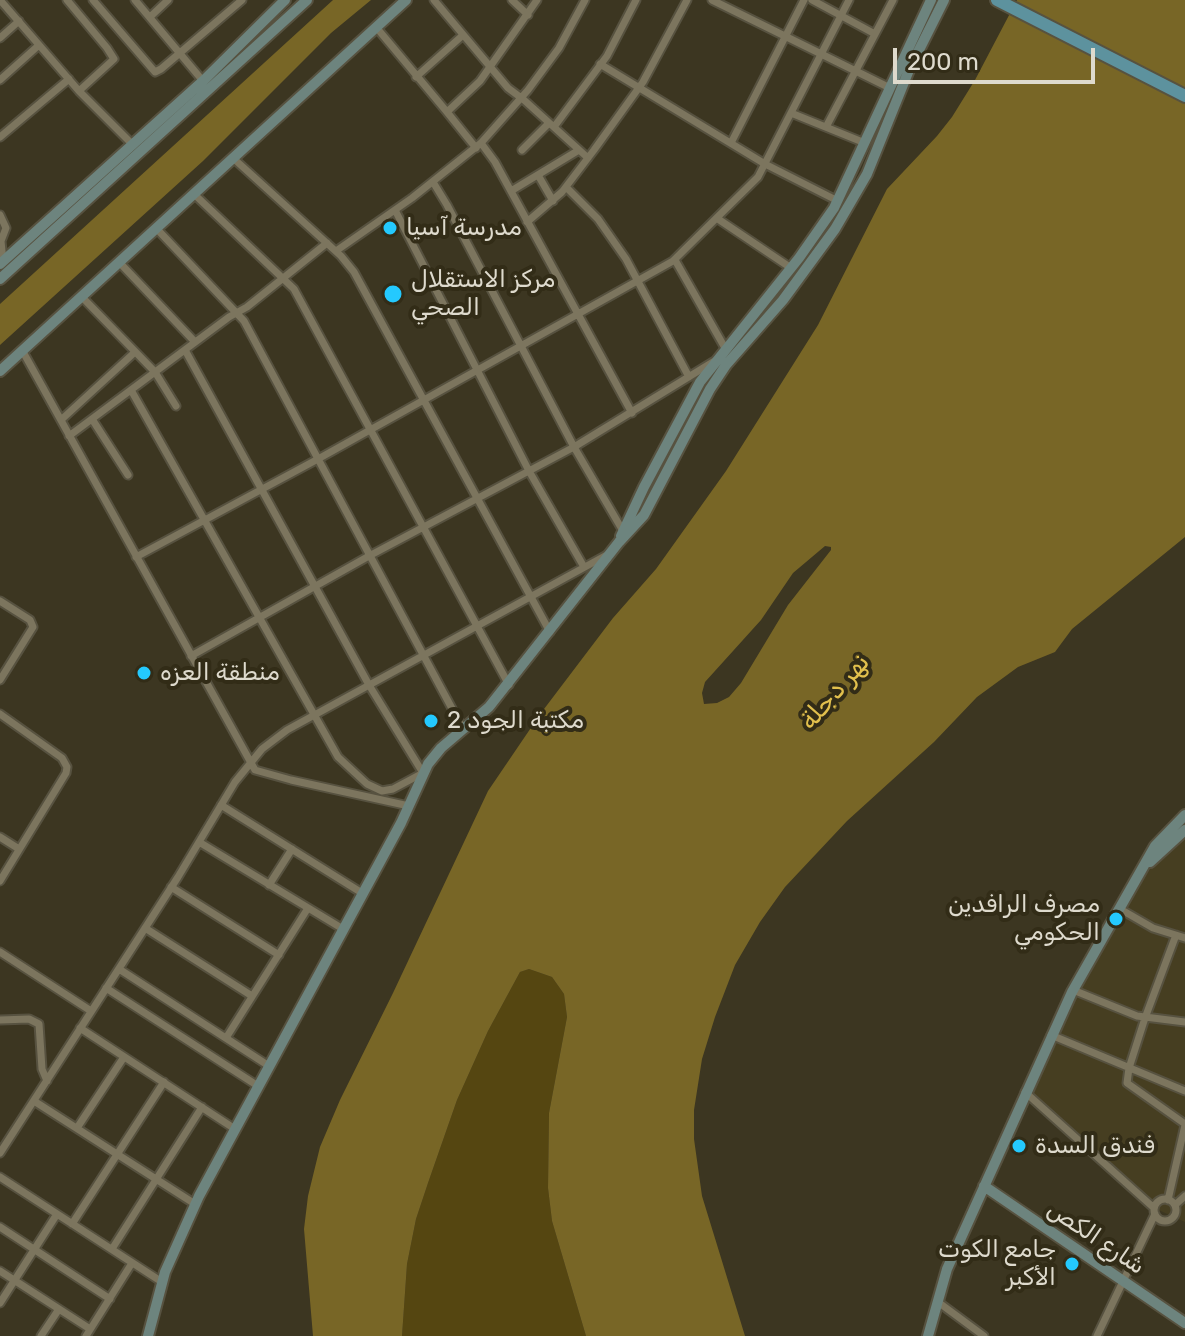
<!DOCTYPE html>
<html>
<head>
<meta charset="utf-8">
<style>
	body { margin:0 }
	#map { position:relative; width:1185px; height:1336px; overflow:hidden; background:#3c3621; font-family:Rubik,sans-serif }
	canvas { display:block }
	.scale { position:absolute; left:893px; top:48px; width:202px; height:36px; box-sizing:border-box; border:4px solid #dedacd; border-top:0; padding-left:10px; font-size:24px; line-height:28px; white-space:nowrap; color:#dedacd; -webkit-text-stroke:6px #322c17; paint-order:stroke }
</style>
</head>
<body>
<div id="map">
<canvas width="1185" height="1336"></canvas>
<div class="scale">200 m</div>
</div>
<script>
const ctx = document.querySelector('canvas').getContext('2d');
ctx.lineJoin = 'round';
function fillPath(path, color) {
  ctx.fillStyle = color;
  ctx.fill(path, 'evenodd');
}
function poly(rows) {
  const path = new Path2D();
  for (const r of rows) {
    if (r.length === 3) {
      path.moveTo(r[0] + r[2], r[1]);
      path.arc(r[0], r[1], r[2], 0, 2 * Math.PI);
      continue;
    }
    path.moveTo(r[0], r[1]);
    for (let i = 2; i < r.length; i += 2) path.lineTo(r[i], r[i + 1]);
  }
  return path;
}
function stroke(path, color, width, dash) {
  ctx.strokeStyle = color;
  ctx.lineWidth = width;
  ctx.lineCap = dash ? 'butt' : 'round';
  ctx.setLineDash(dash || []);
  ctx.stroke(path);
}
function write(font, color, halo, rows, align = 'center') {
  ctx.font = font + ' Rubik,Vazirmatn,sans-serif';
  ctx.lineWidth = 8;
  ctx.setLineDash([]);
  ctx.textBaseline = 'middle';
  ctx.strokeStyle = halo;
  ctx.fillStyle = color;
  for (const [text, x, y, turn = 0] of rows) {
    ctx.save();
    ctx.translate(x, y);
    ctx.rotate((+turn || 0) * Math.PI / 180);
    ctx.textAlign = isNaN(turn) ? turn : align;
    if (halo) ctx.strokeText(text, 0, 0);
    ctx.fillText(text, 0, 0);
    ctx.restore();
  }
}
fillPath(poly([
	[1185,832,1185,1222,1154,1208,1025,1092,1073,990,1125,904,1169,843]
]), '#463e21');
fillPath(poly([
	[529,969,552,977,564,994,567,1017,549,1113,548,1188,552,1221,586,1336,402,1336,407,1264,416,1219,428,1183,457,1100,488,1031,520,972]
]), '#554611');
fillPath(poly([
	[333,0,371,0,331,33,203,161,0,345,0,304],
	[1017,0,1185,0,1185,537,1072,629,1055,652,1018,667,977,697,934,742,847,821,785,887,760,922,735,965,715,1017,702,1059,694,1110,694,1139,702,1196,745,1336,586,1336,552,1221,548,1188,549,1113,567,1017,564,994,552,977,529,969,520,972,488,1031,457,1100,428,1183,416,1219,407,1264,402,1336,313,1336,304,1229,308,1196,320,1147,340,1100,393,993,488,791,541,713,613,618,656,569,726,471,818,325,887,189,937,136,952,117,975,80],
	[825,546,831,547,831,550,788,605,741,683,729,697,717,703,704,704,702,693,705,682,761,620,793,573]
]), '#786626');
const street = poly([
	[0,0,79,91,131,143],
	[67,0,107,48,114,59,79,91],
	[93,0,155,72,161,69,242,0],
	[135,0,203,81],
	[434,0,508,88,524,100,588,158],
	[512,0,528,15],
	[712,0,890,88],
	[812,0,875,34],
	[150,17,168,0],
	[376,27,447,112,480,81,537,0],
	[0,38,19,21],
	[600,64,765,164,838,201],
	[416,77,463,35],
	[0,80,39,45],
	[447,112,476,148],
	[791,113,865,143],
	[554,127,607,56,636,0],
	[826,127,893,0],
	[0,137,69,79],
	[481,143,495,162,632,413],
	[731,143,804,0],
	[522,150,549,123],
	[233,158,341,256,354,272,550,632],
	[538,175,553,201],
	[433,182,447,205,574,447,623,531],
	[566,187,598,219,626,259,689,377],
	[511,191,579,150],
	[194,194,294,289,509,685],
	[395,210,529,471,584,567],
	[0,215,6,228,1,241,3,261],
	[718,219,791,268],
	[527,222,562,192,594,150,643,82,687,0],
	[156,228,244,321,463,729],
	[336,251,412,198,481,143,528,90,559,48,585,0],
	[675,260,725,348],
	[119,262,195,342],
	[81,296,155,372,176,406],
	[22,350,255,770,291,780,409,806],
	[131,390,338,757,367,784,382,791,393,789,423,773,369,685,185,350],
	[92,419,128,475],
	[61,420,135,352],
	[69,436,229,317,247,307,327,243],
	[136,557,318,459,673,261,758,177,849,0],
	[0,601,30,620,33,627,0,680],
	[191,656,369,556,574,447,713,362],
	[0,714,62,758,67,767,66,773,0,881],
	[221,805,362,893],
	[0,837,19,849],
	[199,842,343,929],
	[269,885,292,849],
	[171,887,279,955],
	[1120,909,1153,928,1185,938],
	[145,928,252,996],
	[1176,935,1145,1018,1129,1068,1127,1083,1185,1124],
	[0,952,91,1011],
	[119,969,269,1066],
	[106,988,258,1086],
	[1073,990,1137,1016,1185,1022],
	[0,1020,29,1019,39,1024,42,1069,47,1081],
	[80,1028,235,1129],
	[1051,1035,1185,1091],
	[226,1038,308,908],
	[1025,1092,1154,1208],
	[34,1101,195,1204],
	[77,1128,124,1057],
	[0,1153,178,877,235,782,262,749,287,730,605,556],
	[0,1177,162,1282],
	[1165,1210,11],
	[1168,1200,1185,1125],
	[1175,1205,1185,1196],
	[72,1224,164,1082],
	[0,1227,110,1299],
	[112,1249,202,1107],
	[0,1271,90,1329],
	[938,1302,984,1336],
	[0,1303,57,1214],
	[41,1336,59,1309],
	[86,1336,132,1263],
	[1097,1336,1155,1214]
]);
const secondary = poly([
	[0,264,203,81,285,0],
	[0,279,307,0],
	[0,371,406,0],
	[621,536,644,487,700,382,799,258,834,208,931,0],
	[1150,862,1185,830],
	[984,1186,1185,1323],
	[148,1336,165,1272,199,1196,401,823,428,764,441,748,489,707,619,542,644,515,710,389,726,365,783,300,835,229,867,174,909,70,944,0],
	[928,1336,947,1269,1072,992,1155,846,1185,815]
]);
const primary = poly([
	[997,0,1185,96]
]);
stroke(street, '#575240', 11);
stroke(secondary, '#575240', 14);
stroke(primary, '#575240', 16);
stroke(street, '#7c755e', 7);
stroke(secondary, '#6d847e', 10);
stroke(primary, '#5d929e', 12);
for (const [x, y, r, color] of [
	[390,228,8,"#24c9fe"],
	[393,294,10,"#24c9fe"],
	[144,673,8,"#24c9fe"],
	[431,721,8,"#24c9fe"],
	[1116,919,8,"#24c9fe"],
	[1019,1146,8,"#24c9fe"],
	[1072,1264,8,"#24c9fe"]
]) {
  const dot = new Path2D();
  dot.arc(x, y, r, 0, 2 * Math.PI);
  ctx.fillStyle = color;
  ctx.fill(dot);
  stroke(dot, '#322c17', 3);
}
write('24px', '#dedacd', '#322c17', [
	["مدرسة آسيا",406,228],
	["مركز الاستقلال",411,280],
	["الصحي",411,308],
	["منطقة العزه",160,673],
	["مكتبة الجود 2",447,721],
	["مصرف الرافدين",1100,905,"right"],
	["الحكومي",1100,933,"right"],
	["فندق السدة",1035,1146],
	["جامع الكوت",1056,1250,"right"],
	["الأكبر",1056,1278,"right"]
], 'left');
write('24px', '#dedacd', '#322c17', [
	["شارع الكص",1096,1238,34]
]);
write('italic 26px', '#e2c04d', '#322c17', [
	["نهر دجلة",835,692,-49]
]);
</script>
</body>
</html>
